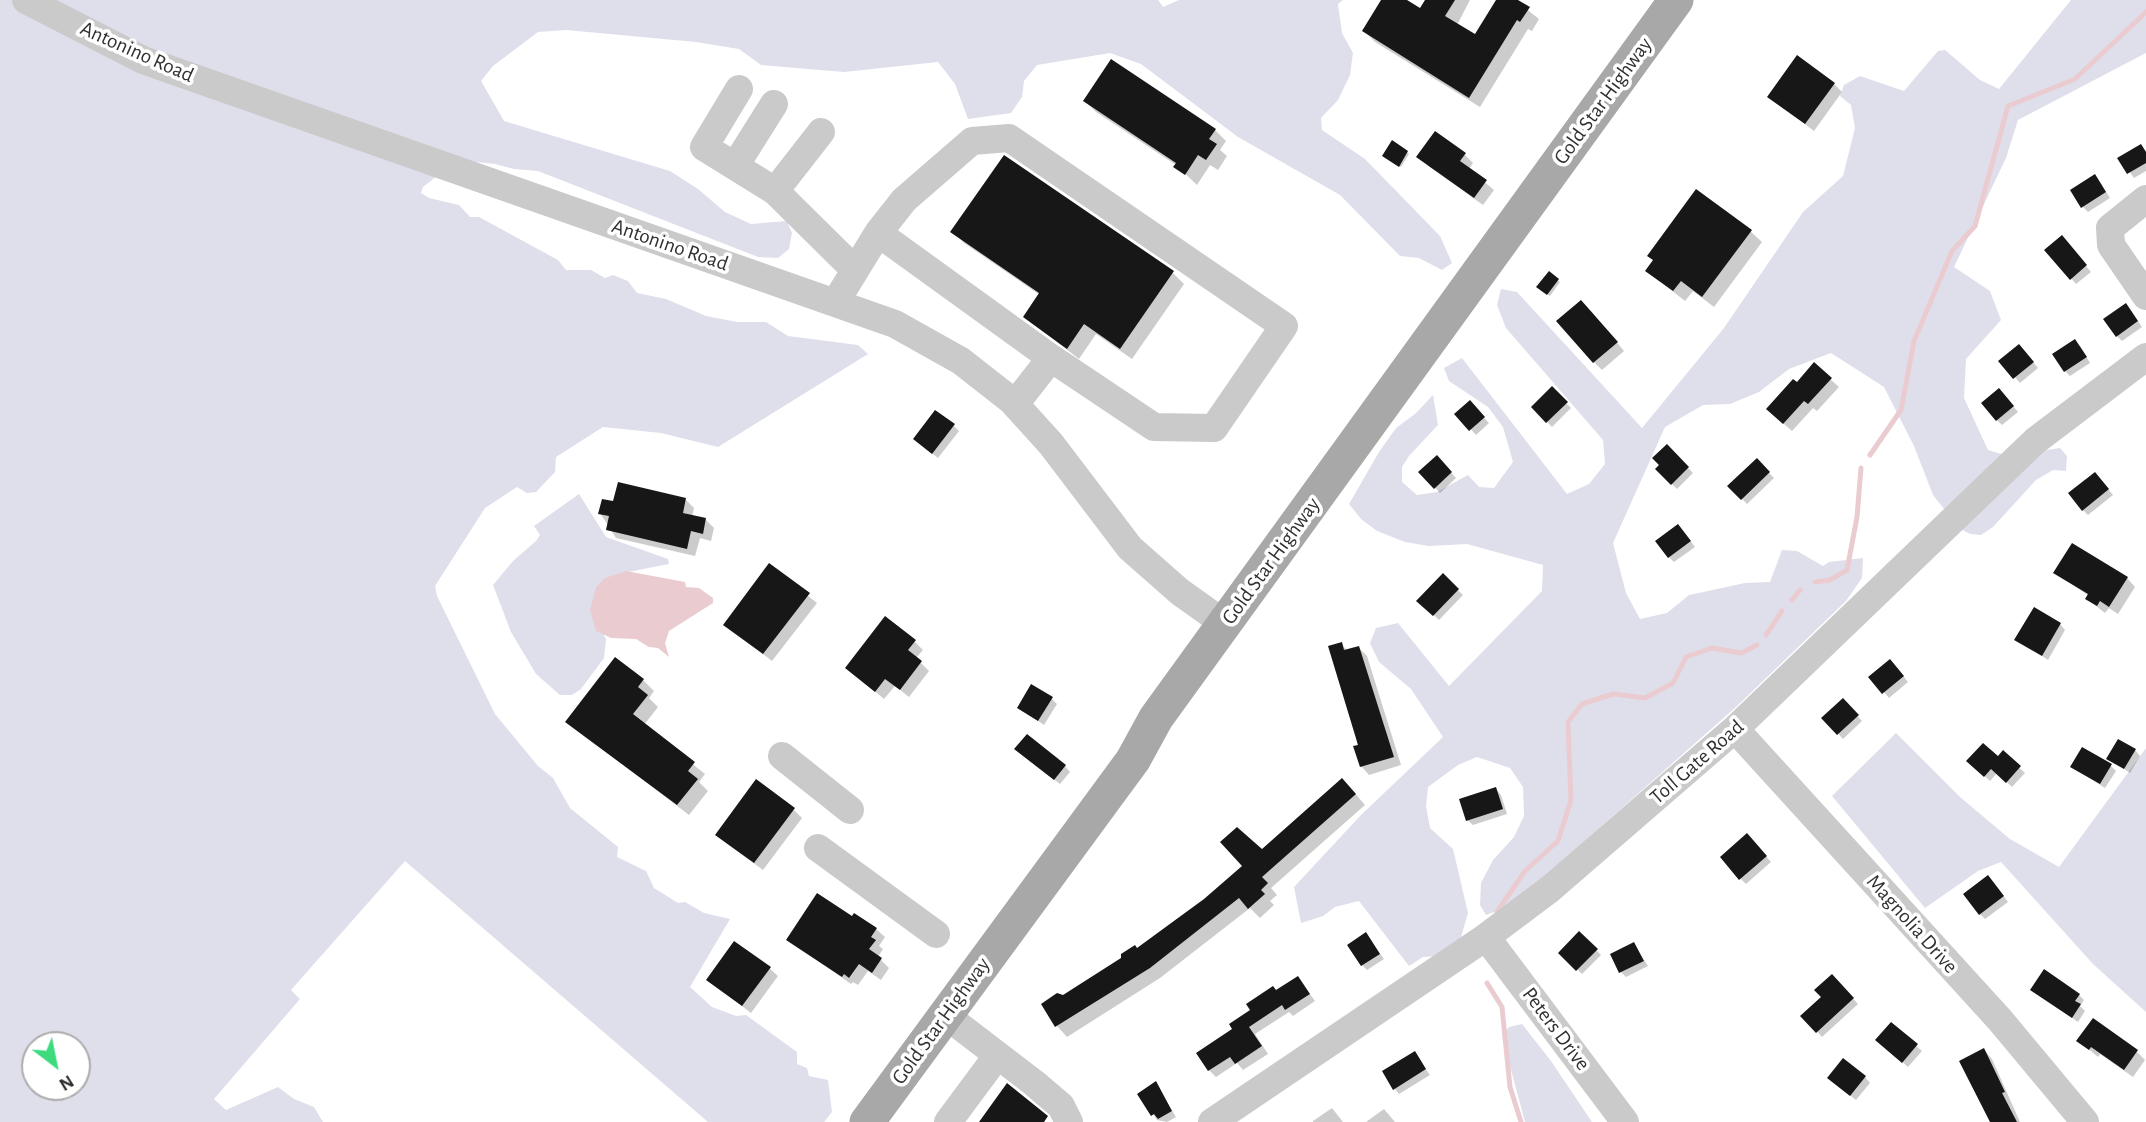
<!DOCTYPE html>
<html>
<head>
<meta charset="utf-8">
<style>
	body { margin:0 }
	#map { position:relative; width:2146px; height:1122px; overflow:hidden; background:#fff; font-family:"Alegreya Sans",sans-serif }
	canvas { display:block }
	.north { position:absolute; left:21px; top:1031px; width:70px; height:70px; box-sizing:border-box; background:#fff; border:2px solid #acacac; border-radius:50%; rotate:148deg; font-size:19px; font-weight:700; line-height:28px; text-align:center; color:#303030 }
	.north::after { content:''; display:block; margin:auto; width:24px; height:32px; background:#3edb7e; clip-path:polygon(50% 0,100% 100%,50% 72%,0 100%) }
</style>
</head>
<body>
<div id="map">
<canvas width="2146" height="1122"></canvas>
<div class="north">N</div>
</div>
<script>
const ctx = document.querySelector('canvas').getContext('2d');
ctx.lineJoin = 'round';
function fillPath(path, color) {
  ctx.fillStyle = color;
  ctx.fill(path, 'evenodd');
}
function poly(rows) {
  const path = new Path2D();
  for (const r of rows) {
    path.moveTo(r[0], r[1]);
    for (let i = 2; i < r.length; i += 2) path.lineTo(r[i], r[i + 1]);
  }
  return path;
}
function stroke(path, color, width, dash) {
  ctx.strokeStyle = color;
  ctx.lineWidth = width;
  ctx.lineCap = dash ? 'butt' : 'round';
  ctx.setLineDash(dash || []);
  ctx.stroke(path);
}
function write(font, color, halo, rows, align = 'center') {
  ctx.font = font + ' "Alegreya Sans",sans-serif';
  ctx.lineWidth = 7;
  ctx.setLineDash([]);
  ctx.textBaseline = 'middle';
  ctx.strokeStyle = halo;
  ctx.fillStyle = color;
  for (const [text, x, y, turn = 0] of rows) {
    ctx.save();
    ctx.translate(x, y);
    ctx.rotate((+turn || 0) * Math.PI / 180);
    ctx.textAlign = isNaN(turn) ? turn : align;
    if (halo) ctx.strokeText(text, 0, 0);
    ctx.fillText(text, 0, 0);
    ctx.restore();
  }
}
fillPath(poly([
	[0,0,1158,0,1163,7,1179,0,1343,0,1338,4,1342,33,1353,53,1350,75,1338,100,1321,118,1322,130,1365,159,1440,236,1452,263,1442,270,1419,258,1400,256,1340,195,1238,137,1141,64,1110,53,1037,65,1024,81,1022,97,1011,113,968,119,955,84,938,62,844,72,761,65,739,49,696,42,566,30,538,32,493,66,481,81,504,121,670,171,698,189,725,212,751,224,787,221,792,233,789,249,778,258,758,257,538,171,514,169,495,164,457,160,423,187,421,193,429,198,459,205,470,217,479,217,558,260,566,270,591,270,605,278,613,275,628,281,637,293,666,299,706,316,737,322,766,322,788,336,858,345,868,354,718,447,661,433,603,427,556,457,555,472,536,492,527,493,517,487,485,508,435,586,437,596,495,714,538,766,553,778,570,808,618,847,617,857,646,871,654,888,678,903,685,902,704,913,730,919,690,987,712,1007,736,1016,746,1015,797,1052,797,1064,807,1068,809,1076,828,1080,832,1112,824,1122,708,1122,405,861,291,990,300,999,214,1099,226,1110,278,1087,294,1099,314,1107,323,1122,0,1122],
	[35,1045,77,1045,77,1087,35,1087],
	[2071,0,2146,0,2146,53,2018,120,2006,158,1954,267,1990,291,2001,320,1966,359,1964,398,1988,450,2008,456,2060,448,2067,456,2066,471,2053,470,2036,480,1993,527,1981,535,1970,534,1959,528,1933,495,1914,446,1884,387,1831,353,1789,369,1759,392,1730,404,1703,405,1665,427,1613,543,1626,593,1640,619,1667,613,1689,595,1745,583,1770,582,1782,550,1797,551,1823,566,1829,562,1863,558,1862,578,1846,601,1736,707,1511,906,1486,915,1480,905,1481,883,1493,860,1514,837,1524,816,1523,787,1510,768,1477,757,1458,765,1428,787,1426,806,1430,828,1453,849,1468,913,1459,944,1439,956,1423,957,1409,966,1359,901,1335,907,1323,916,1301,923,1294,887,1361,815,1443,737,1411,689,1379,662,1370,643,1376,628,1398,623,1449,686,1542,591,1543,565,1467,544,1429,546,1405,542,1377,531,1361,519,1349,504,1379,452,1396,428,1415,414,1433,395,1438,425,1409,456,1402,467,1402,482,1417,495,1437,492,1468,475,1479,487,1494,488,1513,462,1503,427,1488,407,1449,381,1444,368,1462,358,1567,494,1589,484,1605,464,1603,440,1506,328,1497,305,1501,289,1517,292,1642,428,1724,328,1803,212,1843,176,1855,128,1851,105,1840,96,1844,85,1860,76,1904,91,1938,51,1945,50,1980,80,1999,89],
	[579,494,606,537,668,559,669,564,618,574,593,601,594,617,606,639,604,658,581,689,572,695,560,695,536,674,511,632,493,585,513,561,536,541,540,535,534,526],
	[1896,733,1960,797,2010,839,2059,867,2146,748,2146,1012,2093,964,2001,862,1978,871,1925,908,1832,796],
	[1522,1024,1551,1061,1592,1122,1525,1122,1502,1036,1509,1027]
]), '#dfdfec');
fillPath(poly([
	[626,571,685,582,686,587,699,588,713,598,713,603,669,631,665,643,669,657,658,648,649,647,636,639,611,638,596,631,590,610,596,587,605,578]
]), '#eaccd0');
fillPath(poly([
	[1383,0,1404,0,1421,11,1427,0,1470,0,1457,25,1475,37,1498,0,1515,0,1539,19,1532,31,1528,29,1480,107,1375,42,1364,31],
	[1834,84,1842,92,1814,131,1769,97],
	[1085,101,1215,130,1226,141,1220,150,1227,156,1218,170,1210,165,1197,185,1176,165,1096,112],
	[2140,146,2146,152,2146,171,2134,178,2120,158],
	[1407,152,1409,154,1401,167,1386,158],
	[1465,155,1473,163,1469,169,1494,190,1483,205,1427,165],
	[1004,158,1173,273,1184,284,1132,359,1096,334,1079,359,1025,317,1040,295,964,243,953,232],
	[2100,182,2110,198,2088,212,2083,207],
	[1750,231,1762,242,1714,307,1693,291,1685,301,1647,271],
	[2067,243,2091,272,2076,284,2047,250],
	[1549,273,1560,282,1550,296,1541,289],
	[1590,310,1624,351,1602,370,1594,362],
	[2131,311,2142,327,2122,341,2117,336],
	[2080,346,2090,363,2070,376,2065,371],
	[2024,351,2038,368,2020,383,2001,361],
	[1830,379,1839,387,1817,411,1813,408,1792,431,1777,418,1797,385],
	[1552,389,1571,408,1552,427,1533,407],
	[2004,395,2018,412,2002,425,1997,420],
	[1470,403,1489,423,1476,435,1457,414],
	[953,425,959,431,938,458,920,444],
	[1667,447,1693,473,1677,489,1657,469],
	[1437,458,1456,478,1440,493,1421,472],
	[1757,461,1774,478,1747,504,1730,486],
	[2100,479,2113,495,2088,515,2083,510],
	[685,499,694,508,692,517,706,520,714,528,711,541,700,538,695,556,616,538,600,513,614,503],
	[1683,531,1695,547,1674,562,1669,557],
	[769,565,817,603,772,661,725,625],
	[2056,573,2127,578,2135,587,2118,614,2109,608,2105,613,2087,599,2089,596],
	[1443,576,1463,595,1439,620,1419,601],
	[2060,624,2065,630,2048,660,2017,639],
	[914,641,923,650,916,658,929,671,909,697,895,686,884,699,847,668],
	[1341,644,1348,651,1359,648,1367,656,1401,765,1369,775,1361,766],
	[1895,666,1908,682,1889,698,1884,692],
	[643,680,654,691,649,698,658,707,644,725,705,774,699,782,708,791,689,815,567,722],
	[1051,698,1057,704,1044,725,1019,708],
	[1843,701,1862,721,1843,739,1824,718],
	[2135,750,2140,756,2130,773,2108,758],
	[2003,753,2025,773,2012,787,1997,773,1990,781,1969,761,1998,759],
	[1022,754,1065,766,1070,772,1060,784],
	[2111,766,2116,771,2105,788,2072,767],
	[1496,789,1501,795,1507,814,1473,825,1467,820],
	[1353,791,1365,805,1271,888,1277,895,1270,901,1274,905,1260,918,1250,908,1160,978,1067,1037,1057,1026,1043,1004,1063,997,1138,950],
	[794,810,802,818,763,870,726,843],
	[1753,841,1771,862,1746,884,1740,878],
	[1993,882,2008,902,1985,919,1980,914],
	[852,919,876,929,885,937,879,946,883,949,878,957,889,968,881,980,868,971,858,985,853,982,851,984,789,940],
	[1366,934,1384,959,1367,970,1362,965],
	[1580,934,1601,955,1582,974,1560,953],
	[1634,945,1648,966,1626,977,1621,972],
	[769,968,778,976,751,1013,708,980],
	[1832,976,1858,1004,1822,1037,1803,1016,1824,997],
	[1298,978,1315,1001,1293,1016,1289,1012,1255,1034,1268,1054,1243,1070,1237,1063,1216,1077,1209,1070,1235,1030,1277,992],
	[2032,990,2079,995,2084,1000,2080,1006,2085,1011,2078,1022],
	[1891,1024,1922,1051,1908,1067,1883,1045],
	[2079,1041,2137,1052,2145,1060,2133,1077,2100,1054,2098,1057],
	[1984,1050,1992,1059,2020,1122,1992,1122],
	[1414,1053,1430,1075,1399,1094,1394,1088],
	[1865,1077,1870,1083,1856,1100,1834,1083],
	[1156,1084,1176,1117,1167,1122,1157,1120,1139,1094],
	[1332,1108,1343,1122,1313,1122,1313,1121],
	[1384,1109,1395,1122,1366,1122]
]), '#0003');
stroke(poly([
	[1870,455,1901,410,1914,341,1952,251,1975,226,2008,106,2075,79,2146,12],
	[1815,582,1830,580,1847,570,1857,517,1861,468],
	[1792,600,1800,590],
	[1766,635,1782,611],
	[1497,912,1525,871,1558,841,1571,800,1568,722,1582,704,1613,694,1645,698,1673,683,1686,657,1712,648,1741,653,1757,645],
	[1487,983,1502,1007,1510,1087,1521,1122]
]), '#eaccd0', 5);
fillPath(poly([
	[1381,0,1407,0,1420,8,1425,0,1455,0,1445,16,1475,34,1496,0,1518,0,1530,7,1520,22,1517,20,1469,98,1362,31],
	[1797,55,1835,83,1805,124,1767,97],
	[1111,59,1216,129,1209,139,1217,144,1206,160,1198,155,1185,175,1173,167,1176,163,1083,101],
	[1435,131,1466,153,1460,161,1487,180,1474,198,1416,157],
	[1392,140,1408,151,1399,167,1382,156],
	[2141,144,2146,152,2146,163,2127,174,2117,158],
	[1004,155,1174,271,1120,349,1084,324,1067,349,1060,344,1023,317,1039,293,950,232],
	[2095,174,2106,192,2081,208,2070,190],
	[1696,189,1752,230,1702,297,1681,281,1673,291,1645,271,1653,260,1647,256],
	[2062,235,2087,265,2070,280,2044,250],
	[1549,271,1559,279,1547,295,1536,287],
	[1581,300,1618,342,1593,363,1556,321],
	[2126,303,2138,321,2116,337,2103,319],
	[2075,339,2087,357,2064,372,2052,354],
	[2019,344,2034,362,2013,379,1998,361],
	[1814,362,1832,378,1808,404,1804,401,1783,424,1766,409,1793,379,1797,382],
	[1552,386,1568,402,1546,423,1531,407],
	[1999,388,2014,406,1996,421,1981,403],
	[1470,400,1485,417,1469,431,1454,414],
	[935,410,955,424,932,454,913,439],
	[1667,444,1689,467,1671,485,1655,469,1659,465,1652,458],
	[1437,455,1452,472,1434,489,1418,472],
	[1757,458,1770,472,1741,500,1727,486],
	[2095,472,2109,489,2082,511,2068,493],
	[618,482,686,498,683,513,706,518,703,534,691,531,687,549,606,530,609,516,598,514,602,499,613,501],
	[1678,524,1691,541,1668,558,1655,541],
	[2072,543,2128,577,2109,607,2100,601,2097,606,2085,599,2088,594,2053,573],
	[769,563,810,593,763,654,723,625],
	[1443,573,1459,589,1433,616,1416,601],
	[2034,607,2061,623,2042,656,2014,640],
	[885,616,916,640,908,650,922,661,900,690,885,679,875,692,845,668],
	[1342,642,1344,650,1359,646,1394,757,1360,767,1353,746,1358,745,1328,646],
	[615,657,644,679,638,687,648,695,633,714,695,762,688,771,698,779,677,805,565,722],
	[1890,659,1904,676,1882,694,1868,677],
	[1031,684,1053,697,1038,721,1017,708],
	[1843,698,1859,715,1837,735,1821,718],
	[1027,734,1066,765,1054,780,1014,749],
	[2118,739,2136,749,2124,769,2106,759],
	[1983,743,1998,756,2003,750,2021,766,2006,783,1991,769,1984,777,1966,761],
	[2082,747,2112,764,2100,784,2070,767],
	[1342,778,1356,794,1262,877,1268,883,1261,890,1265,894,1248,909,1239,898,1150,968,1055,1027,1041,1004,1057,993,1063,995,1121,958,1121,954,1135,945,1137,948,1204,899,1242,866,1220,842,1237,827,1262,849],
	[756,779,795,808,754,863,715,835],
	[1496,787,1503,809,1466,821,1459,799],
	[1747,833,1767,856,1739,880,1720,857],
	[1988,875,2004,896,1979,915,1963,894],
	[817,893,852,916,854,913,877,928,871,937,876,940,869,949,882,958,872,973,859,964,849,978,844,974,842,977,786,940],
	[1579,931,1598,949,1576,971,1558,953],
	[1366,932,1380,954,1361,966,1347,945],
	[734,941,771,967,742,1006,706,980],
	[1634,942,1644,961,1619,973,1610,954],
	[2044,969,2080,994,2075,1001,2081,1004,2072,1018,2030,990],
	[1832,974,1854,998,1816,1033,1800,1016,1821,997,1814,990],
	[1298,976,1310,994,1285,1010,1282,1005,1249,1027,1262,1046,1235,1064,1230,1057,1208,1071,1196,1053,1232,1029,1229,1024,1250,1010,1246,1004,1273,986,1276,990],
	[2093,1018,2138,1050,2124,1070,2091,1047,2089,1050,2076,1041],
	[1891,1022,1918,1044,1902,1063,1875,1040],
	[1984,1048,2005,1092,2002,1093,2017,1122,1990,1122,1959,1061],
	[1415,1051,1426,1069,1393,1090,1382,1071],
	[1843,1058,1866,1076,1850,1096,1827,1078],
	[1156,1081,1172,1111,1158,1119,1154,1114,1151,1116,1137,1094],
	[1007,1083,1048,1116,1044,1122,979,1122]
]), '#171717');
stroke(poly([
	[26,0,143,60,895,324,961,361,1012,401,1051,444,1130,548,1180,592,1225,624],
	[739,89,704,147,775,191,854,269],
	[735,166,774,104],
	[775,191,821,132],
	[2146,199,2110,228,2111,245,2146,296],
	[878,233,904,200,972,141,1009,138,1284,326,1214,428,1154,427,1051,358],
	[835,303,878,233,1051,358,1015,404],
	[1735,729,2000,1020,2085,1122],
	[782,756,850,810],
	[818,848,936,934],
	[1486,937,1625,1122],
	[944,1014,1034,1083,1061,1106,1069,1122],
	[948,1122,997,1056],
	[1212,1122,1486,937,1550,889,1735,729,2035,441,2146,357]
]), '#cacaca', 28);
stroke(poly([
	[867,1122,1133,760,1156,718,1676,0]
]), '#a8a8a8', 35);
write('21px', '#303030', '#fff', [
	["Antonino Road",137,52,24],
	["Gold Star Highway",1603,101,-54],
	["Antonino Road",670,245,19],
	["Gold Star Highway",1271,561,-54],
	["Toll Gate Road",1697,762,-41],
	["Magnolia Drive",1912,924,48],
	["Gold Star Highway",941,1021,-54],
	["Peters Drive",1556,1029,53]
]);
</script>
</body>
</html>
